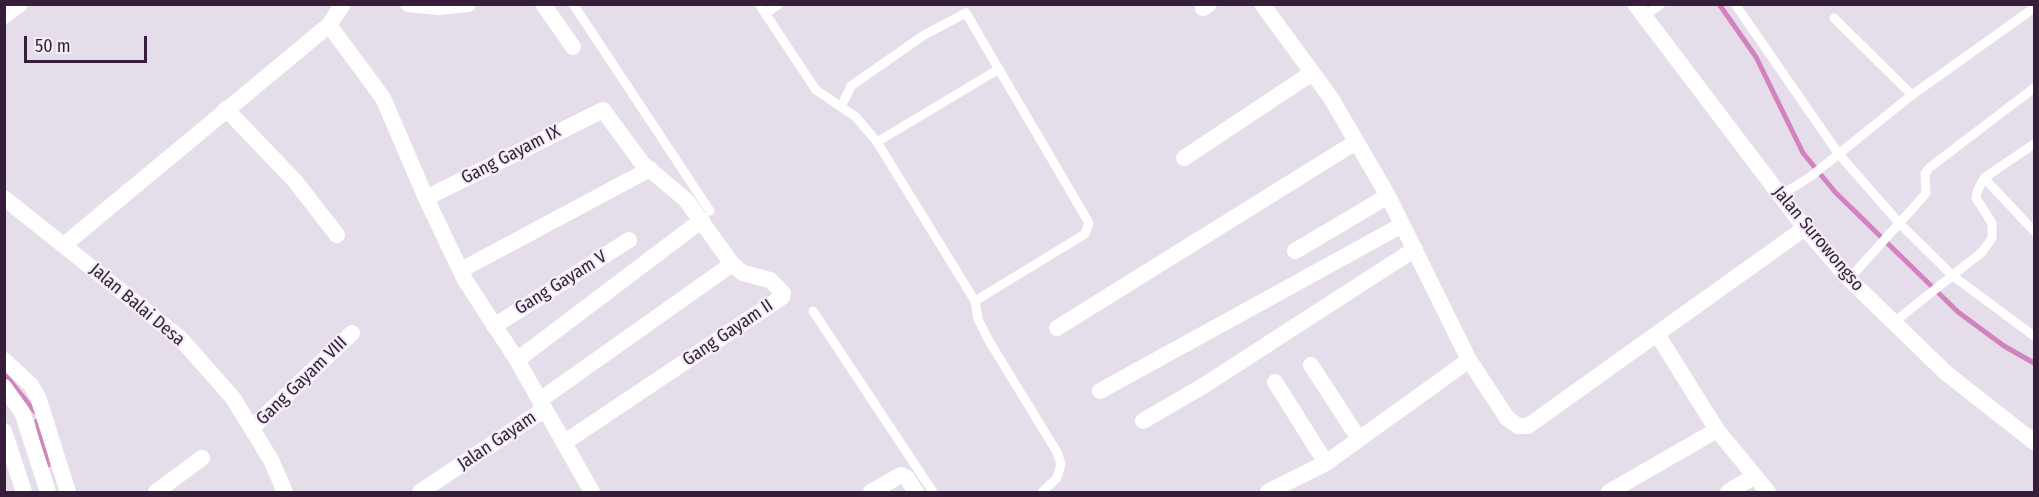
<!DOCTYPE html>
<html>
<head>
<meta charset="utf-8">
<style>
	body { margin:0 }
	#map { position:relative; width:2039px; height:497px; overflow:hidden; background:#e6ddea; font-family:"Fira Sans Condensed",sans-serif }
	canvas { display:block }
	.frame { position:absolute; inset:0; border:6px solid #361e3a; pointer-events:none }
	.scale { position:absolute; left:24px; top:36px; width:123px; height:27px; box-sizing:border-box; border:3px solid #361e3a; border-top:0; padding-left:8px; font-size:18px; line-height:21px; white-space:nowrap; color:#361e3a; -webkit-text-stroke:4px #f3edf7; paint-order:stroke }
</style>
</head>
<body>
<div id="map">
<canvas width="2039" height="497"></canvas>
<div class="frame"></div>
<div class="scale">50 m</div>
</div>
<script>
const ctx = document.querySelector('canvas').getContext('2d');
ctx.lineJoin = 'round';
function poly(rows) {
  const path = new Path2D();
  for (const r of rows) {
    path.moveTo(r[0], r[1]);
    for (let i = 2; i < r.length; i += 2) path.lineTo(r[i], r[i + 1]);
  }
  return path;
}
function stroke(path, color, width, dash) {
  ctx.strokeStyle = color;
  ctx.lineWidth = width;
  ctx.lineCap = dash ? 'butt' : 'round';
  ctx.setLineDash(dash || []);
  ctx.stroke(path);
}
function write(font, color, halo, rows, align = 'center') {
  ctx.font = font + ' "Fira Sans Condensed",sans-serif';
  ctx.lineWidth = 4.5;
  ctx.setLineDash([]);
  ctx.textBaseline = 'middle';
  ctx.strokeStyle = halo;
  ctx.fillStyle = color;
  for (const [text, x, y, turn = 0] of rows) {
    ctx.save();
    ctx.translate(x, y);
    ctx.rotate((+turn || 0) * Math.PI / 180);
    ctx.textAlign = isNaN(turn) ? turn : align;
    if (halo) ctx.strokeText(text, 0, 0);
    ctx.fillText(text, 0, 0);
    ctx.restore();
  }
}
stroke(poly([
	[1719,4,1756,57,1803,153,1835,192,1958,312,2004,346,2034,363],
	[4,373,35,412],
	[37,421,48,465]
]), '#d282bc', 5);
stroke(poly([
	[573,4,710,211],
	[759,4,816,90,856,117,877,142,975,301,978,319,989,341,1057,452,1061,464,1057,478,1042,492],
	[1735,4,1838,153,1900,224,1953,276,2034,336],
	[765,14,779,4],
	[1644,16,1661,4],
	[1834,18,1912,95],
	[841,107,851,86,924,35,966,13,1089,223,1085,234,975,301],
	[877,142,999,69],
	[1984,178,2034,231],
	[1781,195,1810,177,1912,95,2034,8],
	[1849,279,1922,198,1926,193,1925,174,1929,168,2034,88],
	[813,311,933,492],
	[1893,323,1982,252,1992,238,1992,223,1976,198,1978,190,1984,178,2034,144]
]), '#fff', 9);
stroke(poly([
	[408,4,439,7,468,4],
	[543,4,573,47],
	[1262,4,1331,98,1388,196,1469,360,1507,418,1518,426,1528,426,1805,228],
	[1203,8,1209,4],
	[4,16,20,4],
	[329,25,383,98,426,198,465,280,517,360,592,492],
	[226,109,295,181,337,235],
	[1184,158,1312,73],
	[4,198,180,338,233,398,271,460,285,492],
	[426,198,603,110,642,163,686,200,732,264,743,273,770,280,783,293,782,297,565,442],
	[64,245,329,25,343,4],
	[1295,251,1388,196],
	[461,270,650,169],
	[494,326,629,240],
	[1057,328,1356,142],
	[1657,334,1717,430,1768,492],
	[4,360,31,385,38,397,68,492],
	[517,360,702,220],
	[1311,365,1359,439],
	[1275,382,1326,463],
	[4,387,22,412,48,492],
	[1100,391,1402,225],
	[540,400,732,264],
	[1143,421,1203,386,1415,249],
	[252,428,352,333],
	[4,431,24,492],
	[156,492,202,458],
	[420,492,545,409],
	[871,492,901,475,907,478,916,492],
	[1268,492,1326,463,1469,360],
	[1609,492,1717,430],
	[1728,492,1755,476]
]), '#fff', 16);
stroke(poly([
	[1635,4,1805,228,1849,279,1946,373,2034,442]
]), '#fff', 16);
write('18px', '#361e3a', '#f3edf7', [
	["Gang Gayam IX",511,155,-27],
	["Jalan Surowongso",1818,239,50],
	["Gang Gayam V",561,283,-32],
	["Jalan Balai Desa",137,305,40],
	["Gang Gayam II",728,333,-34],
	["Gang Gayam VIII",302,381,-44],
	["Jalan Gayam",497,441,-34]
]);
</script>
</body>
</html>
